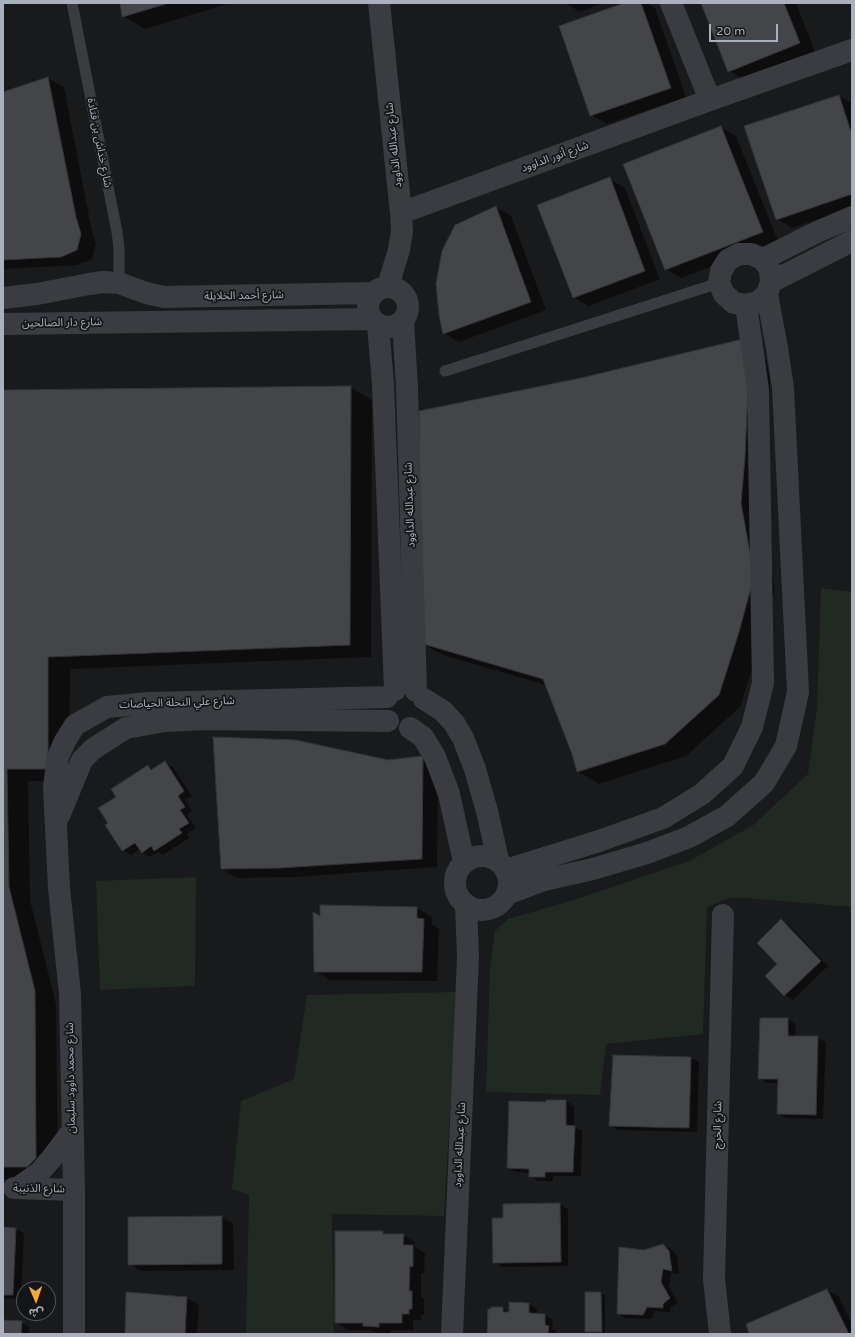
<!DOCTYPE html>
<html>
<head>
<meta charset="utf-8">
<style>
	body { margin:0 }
	#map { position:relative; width:855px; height:1337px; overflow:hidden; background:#191a1c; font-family:"Varela Round","Noto Sans Arabic",sans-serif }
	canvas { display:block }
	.frame { position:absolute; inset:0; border:4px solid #abb1bc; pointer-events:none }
	.north { position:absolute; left:16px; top:1281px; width:40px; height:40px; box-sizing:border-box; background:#141517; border:1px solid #505359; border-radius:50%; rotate:178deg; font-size:11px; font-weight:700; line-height:16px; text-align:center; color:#abb1bc }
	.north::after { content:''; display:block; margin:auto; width:14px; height:18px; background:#fbab32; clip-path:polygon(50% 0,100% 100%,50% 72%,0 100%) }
	.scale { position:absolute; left:709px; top:24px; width:69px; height:18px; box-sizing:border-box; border:2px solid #abb1bc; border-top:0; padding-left:5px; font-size:12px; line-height:14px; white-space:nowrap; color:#abb1bc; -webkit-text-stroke:3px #141517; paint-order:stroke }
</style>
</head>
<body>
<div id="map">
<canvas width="855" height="1337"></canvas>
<div class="frame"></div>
<div class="north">ش</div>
<div class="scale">20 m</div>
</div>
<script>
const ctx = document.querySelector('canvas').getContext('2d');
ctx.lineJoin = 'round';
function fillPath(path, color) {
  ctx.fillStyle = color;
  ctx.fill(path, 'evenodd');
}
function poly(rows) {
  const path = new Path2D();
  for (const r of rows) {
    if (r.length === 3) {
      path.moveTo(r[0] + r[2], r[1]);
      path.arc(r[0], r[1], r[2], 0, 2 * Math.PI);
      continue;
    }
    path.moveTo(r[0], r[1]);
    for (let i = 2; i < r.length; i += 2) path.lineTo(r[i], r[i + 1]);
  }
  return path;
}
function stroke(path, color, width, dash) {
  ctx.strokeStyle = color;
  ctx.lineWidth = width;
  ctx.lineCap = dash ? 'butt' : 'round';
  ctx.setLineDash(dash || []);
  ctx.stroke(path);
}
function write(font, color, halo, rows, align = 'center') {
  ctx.font = font + ' "Varela Round","Noto Sans Arabic",sans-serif';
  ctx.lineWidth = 3.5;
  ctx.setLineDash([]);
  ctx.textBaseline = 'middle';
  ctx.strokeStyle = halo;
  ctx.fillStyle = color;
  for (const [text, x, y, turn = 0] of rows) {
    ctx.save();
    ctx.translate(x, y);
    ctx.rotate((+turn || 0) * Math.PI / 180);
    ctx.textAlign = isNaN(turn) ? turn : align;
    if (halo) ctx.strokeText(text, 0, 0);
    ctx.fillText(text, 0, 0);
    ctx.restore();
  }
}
fillPath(poly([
	[821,588,852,592,852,907,732,897,707,907,703,1034,606,1044,600,1095,486,1092,490,968,495,931,508,919,574,900,689,861,752,826,808,774,817,707],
	[196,877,195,986,100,990,96,881],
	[457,992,444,1216,332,1214,334,1334,246,1334,249,1195,232,1189,241,1101,294,1079,307,995]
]), '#212a22');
fillPath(poly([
	[121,3,231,3,145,29,123,16],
	[565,3,603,3,580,12],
	[627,3,647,3,655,8,686,97,607,124,591,115],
	[702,3,796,3,815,52,745,80,729,71],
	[48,78,64,87,91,227,96,244,92,259,77,265,3,269,3,93],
	[838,96,852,103,852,208,792,228,777,219],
	[721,127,736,136,778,241,681,278,666,269],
	[610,179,625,188,660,279,589,306,573,297],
	[496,207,511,216,546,310,459,342,444,333],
	[743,341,764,353,770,377,767,470,762,516,775,589,760,644,740,707,686,756,599,784,577,771,573,753,546,685,443,655,421,643,581,379],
	[350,387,372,400,371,657,70,669,69,781,28,781,30,900,56,1004,58,1170,49,1179,3,1179,3,391],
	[423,757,438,766,437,867,295,877,237,878,222,869],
	[165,763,173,767,192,796,185,800,192,811,187,815,196,828,187,834,189,838,163,855,158,852,150,857,142,852,140,849,131,855,123,850,106,825,109,823,117,797,148,766,154,770],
	[417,908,432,917,432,924,439,929,437,981,330,980,315,971,321,917],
	[781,921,789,925,828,966,793,1000,785,995,767,976,779,965],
	[788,1019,796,1024,795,1037,818,1038,826,1042,823,1119,786,1118,778,1113,779,1083,767,1083,759,1078],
	[691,1058,699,1062,697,1132,618,1130,610,1125],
	[566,1101,574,1106,574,1127,582,1131,581,1176,553,1176,553,1181,538,1181,530,1176,530,1173,516,1172,508,1168,547,1103],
	[560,1204,568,1209,568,1266,502,1267,494,1262],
	[221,1217,233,1223,234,1270,141,1271,129,1264],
	[3,1228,16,1229,24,1233,21,1299,3,1298],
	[382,1232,388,1235,403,1235,415,1242,415,1247,425,1253,424,1273,421,1273,421,1297,424,1299,424,1315,421,1315,421,1320,413,1320,413,1330,391,1330,391,1333,376,1333,371,1330,348,1330,336,1323],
	[663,1245,671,1249,677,1256,679,1274,671,1273,669,1287,678,1303,670,1308,671,1312,655,1311,651,1319,625,1318,618,1313,645,1251],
	[827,1290,839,1297,852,1324,852,1334,750,1334],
	[586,1293,601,1293,605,1295,605,1334,590,1334,586,1332],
	[187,1298,199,1305,197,1334,126,1334],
	[529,1304,537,1309,536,1315,545,1315,553,1320,552,1329,556,1331,556,1334,488,1334,502,1308,510,1313],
	[3,1321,21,1322,29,1327,29,1334,3,1334]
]), '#0007');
const building = poly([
	[120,3,169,3,122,17,120,3],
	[624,3,641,3,671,88,590,116,559,26,624,3],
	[701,3,784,3,800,43,728,72,701,3],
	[48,77,76,217,81,234,77,250,61,257,3,260,3,92,48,77],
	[839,95,852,135,852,194,776,220,744,126,839,95],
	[721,126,763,232,665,270,623,164,721,126],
	[610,177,645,271,573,298,537,205,610,177],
	[496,206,531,302,443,334,439,315,436,284,442,251,455,225,496,206],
	[743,339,749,364,745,457,741,503,754,576,739,632,719,695,665,744,577,772,572,754,543,679,420,643,419,411,581,378,743,339],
	[351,386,350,645,48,657,48,769,7,769,9,887,35,991,36,1158,27,1167,3,1167,3,390,351,386],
	[213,737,296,740,388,760,423,756,422,859,279,868,221,869,213,737],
	[165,761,184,791,178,796,185,807,180,810,189,823,179,829,182,833,154,851,151,846,142,853,135,843,122,851,105,825,108,823,98,808,116,797,111,789,148,765,151,770,165,761],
	[320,905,417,907,417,918,424,919,422,972,314,972,313,912,320,916,320,905],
	[781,919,821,961,784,996,765,976,777,964,757,943,781,919],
	[760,1018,788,1018,788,1036,818,1036,816,1115,777,1114,778,1079,758,1079,760,1018],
	[613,1055,691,1057,689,1128,609,1126,613,1055],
	[546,1100,566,1100,566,1125,575,1126,573,1172,545,1172,545,1177,529,1177,529,1169,507,1168,509,1101,546,1102,546,1100],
	[560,1203,561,1262,493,1263,492,1218,503,1218,503,1204,560,1203],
	[222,1216,222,1264,128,1265,128,1217,222,1216],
	[3,1227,16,1228,13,1295,3,1295,3,1227],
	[335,1231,383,1231,383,1234,404,1234,403,1245,413,1245,413,1267,410,1266,409,1291,412,1291,412,1309,409,1309,409,1314,402,1314,402,1323,379,1323,379,1327,363,1326,363,1323,335,1323,335,1231],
	[663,1244,669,1251,672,1271,663,1269,661,1282,670,1298,663,1304,663,1308,647,1307,643,1315,617,1314,619,1247,644,1250,663,1244],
	[827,1289,849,1334,749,1334,746,1324,827,1289],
	[126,1292,187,1297,185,1334,125,1334,126,1292],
	[585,1292,601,1292,602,1332,585,1332,585,1292],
	[509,1302,529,1303,529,1313,545,1314,545,1325,549,1326,548,1334,487,1334,488,1309,491,1309,491,1307,503,1307,503,1312,509,1312,509,1302],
	[3,1320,22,1321,21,1334,3,1334,3,1320]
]);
fillPath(building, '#434549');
stroke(building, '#333438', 1);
stroke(poly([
	[72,3,117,232,119,248,119,283],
	[445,371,719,283]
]), '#3a3c41', 11);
stroke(poly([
	[379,3,401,213,402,231,399,250,388,286],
	[671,3,710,100],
	[401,213,710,100,852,50],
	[763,259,817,232,852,217],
	[771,282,852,241],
	[388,307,20],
	[3,298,37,294,89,284,103,282,119,283,146,293,164,297,372,293],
	[403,320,407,388,416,691],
	[3,324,371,319],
	[378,325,383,384,395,690],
	[424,699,443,711,454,723,463,738,475,769,487,811,498,860],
	[410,728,423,737,435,757,449,794,464,862],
	[59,816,82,760,93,749,126,728,165,721,203,719,388,721],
	[482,883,27],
	[506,870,599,841,663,818,702,794,733,766,752,727,763,683,758,389,746,305],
	[507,894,544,880,593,869,647,853,689,837,727,816,764,783,786,746,798,692,783,388,777,348,767,294,771,282,770,270,763,259,751,254,739,254,728,260,721,271,719,283,724,294,734,303,746,305,758,302,767,294],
	[14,1188,74,1190],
	[18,1188,40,1172,52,1158,72,1131],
	[74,1334,74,1190,70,994,59,888,54,787,58,757,65,741,75,725,107,707,149,703,387,697],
	[452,1334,468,957,466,905],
	[720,1334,714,1279,723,915]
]), '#3a3c41', 22);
write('11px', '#abb1bc', '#141517', [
	["شارع خداش بن قتادة",99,143,79],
	["شارع عبدالله الداوود",394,145,-96],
	["شارع أنور الداوود",555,157,-20],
	["شارع أحمد الخلايلة",244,296,-1],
	["شارع دار الصالحين",62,323,-1],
	["شارع عبدالله الداوود",410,505,-92],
	["شارع علي النحلة الحياصات",177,703,-2],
	["شارع محمد داوود سليمان",71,1078,-91],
	["شارع الخرج",718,1125,-89],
	["شارع عبدالله الداوود",460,1145,-87],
	["شارع الذنيبة",39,1189,1]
]);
</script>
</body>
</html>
